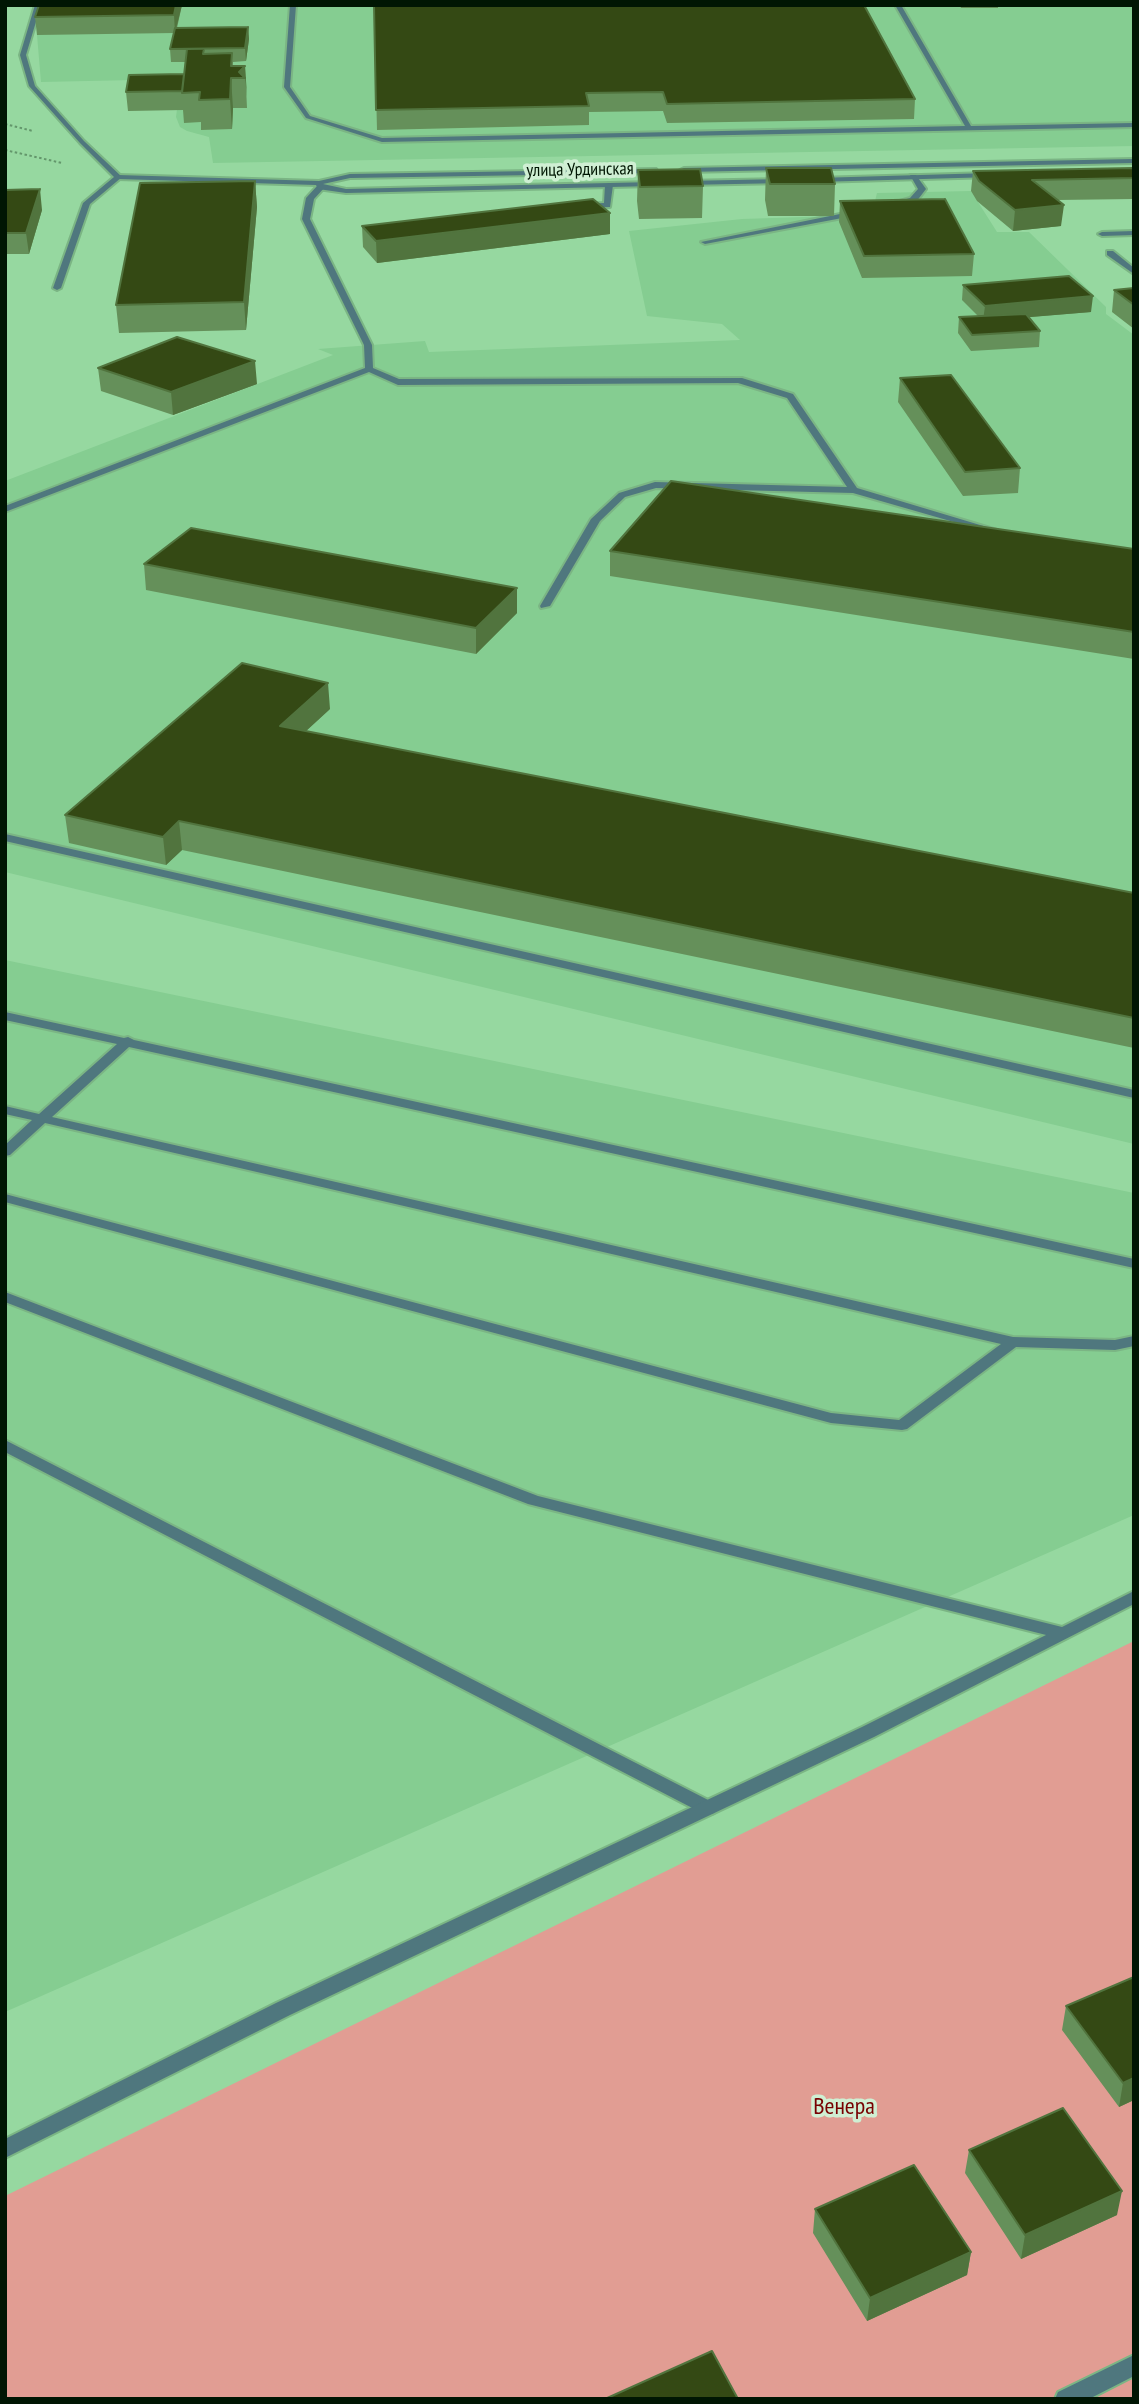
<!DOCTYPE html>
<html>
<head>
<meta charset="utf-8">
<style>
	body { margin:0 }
	#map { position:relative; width:1139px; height:2404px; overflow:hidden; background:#96d8a0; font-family:"PT Sans Narrow",sans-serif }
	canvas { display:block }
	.frame { position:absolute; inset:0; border:7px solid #001603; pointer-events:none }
</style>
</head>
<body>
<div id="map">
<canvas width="1139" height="2404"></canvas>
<div class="frame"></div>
</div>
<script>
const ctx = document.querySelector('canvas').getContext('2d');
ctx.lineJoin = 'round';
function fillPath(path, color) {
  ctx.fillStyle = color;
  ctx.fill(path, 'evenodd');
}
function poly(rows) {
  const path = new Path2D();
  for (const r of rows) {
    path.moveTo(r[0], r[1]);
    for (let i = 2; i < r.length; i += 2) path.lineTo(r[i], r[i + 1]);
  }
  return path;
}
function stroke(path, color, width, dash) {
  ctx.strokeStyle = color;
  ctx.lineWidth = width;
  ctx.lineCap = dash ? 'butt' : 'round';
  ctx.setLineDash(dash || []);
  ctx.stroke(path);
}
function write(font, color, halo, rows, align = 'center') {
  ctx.font = font + ' "PT Sans Narrow",sans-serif';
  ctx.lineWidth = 7;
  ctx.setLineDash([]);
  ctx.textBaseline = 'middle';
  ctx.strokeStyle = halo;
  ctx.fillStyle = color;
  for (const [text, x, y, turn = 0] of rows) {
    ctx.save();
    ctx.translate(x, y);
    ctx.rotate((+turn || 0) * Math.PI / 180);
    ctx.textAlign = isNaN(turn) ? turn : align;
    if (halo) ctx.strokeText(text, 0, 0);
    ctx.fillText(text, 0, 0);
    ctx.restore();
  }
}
fillPath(poly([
	[48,5,1134,5,1134,146,213,163,209,137,187,131,180,127,176,117,181,79,41,82,37,35],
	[971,191,997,232,1029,232,1106,307,1106,314,1134,335,1134,1144,5,872,5,481,333,355,318,349,425,341,429,352,740,340,722,324,647,316,629,231,742,219,834,216,874,205,877,193],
	[5,960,1134,1193,1134,1515,5,2012]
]), '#85cd91');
fillPath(poly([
	[1134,1641,1134,2399,5,2399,5,2196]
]), '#e19d93');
const lane = poly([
	[35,5,41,5,26,55,35,86,84,141,122,177,90,204,61,288,57,290,53,288,83,203,114,177,80,143,29,86,20,55,35,5],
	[290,5,296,5,290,87,310,116,382,138,965,126,895,5,901,5,971,126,1134,123,1134,127,382,142,306,118,284,87,290,5],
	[910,175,916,175,926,189,916,202,893,207,893,203,910,198,918,189,910,175],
	[609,183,613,185,610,207,580,208,579,206,583,204,604,203,605,185,609,183],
	[318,185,325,187,314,199,310,219,372,345,373,368,399,379,742,378,793,394,857,488,1000,531,992,533,853,493,656,488,625,497,600,521,550,606,541,608,540,606,591,519,619,493,655,482,847,487,787,398,738,383,398,385,369,372,5,512,5,506,365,368,364,345,302,219,306,198,318,185],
	[855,211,859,213,858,215,705,244,701,242,855,211],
	[1134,231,1134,235,1102,236,1098,234,1102,232,1134,231],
	[1107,251,1113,251,1134,268,1134,274,1107,255,1107,251],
	[5,834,1134,1090,1134,1098,5,841,5,834],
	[5,1012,124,1038,128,1037,134,1040,1134,1259,1134,1268,129,1047,52,1117,1013,1337,1115,1340,1134,1336,1134,1346,1115,1350,1016,1347,907,1429,902,1430,831,1423,5,1202,5,1194,831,1413,899,1420,1001,1344,45,1123,10,1155,5,1156,5,1145,32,1120,5,1114,5,1106,39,1114,117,1044,5,1020,5,1012],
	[5,1292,538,1496,1062,1627,1068,1629,1070,1633,1068,1637,1062,1639,528,1504,5,1302,5,1292],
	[5,1440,714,1803,717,1808,714,1813,708,1815,702,1813,5,1452,5,1440]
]);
const street = poly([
	[1134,159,1134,163,684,172,680,170,684,168,1134,159],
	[656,169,659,173,350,178,323,184,346,189,654,182,658,184,654,186,346,193,318,189,316,185,118,179,114,177,118,175,319,181,350,174,656,169],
	[990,173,993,177,817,182,813,180,817,178,990,173],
	[783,179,786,183,684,185,680,183,684,181,783,179],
	[1134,1591,1134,1604,874,1737,290,2015,5,2158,5,2139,276,2003,862,1727,1134,1591],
	[1134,2355,1134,2376,1089,2399,1055,2399,1058,2392,1134,2355]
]);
stroke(lane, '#7bb584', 4);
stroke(street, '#7bb584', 4);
stroke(poly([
	[5,124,33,131],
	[5,150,62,163]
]), '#63966b', 2, [2.5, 2.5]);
fillPath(lane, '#4f777e');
fillPath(street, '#4f777e');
fillPath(poly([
	[182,5,177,28,248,27,249,39,246,61,233,62,233,66,245,66,247,108,233,108,232,129,201,130,201,122,184,123,183,110,128,111,126,92,184,74,185,62,171,62,170,49,174,33,37,35,35,17],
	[374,5,915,99,914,119,667,123,663,111,589,112,589,125,377,130],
	[960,5,998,5,998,8,961,8],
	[1080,5,1124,5,1082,7],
	[766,168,835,184,834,216,768,216,765,200],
	[1134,168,1134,199,1057,200,1061,226,1013,231,977,201,971,191,973,171],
	[638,170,703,186,702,218,639,219,637,201],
	[255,181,257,207,246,330,119,333,116,305],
	[5,190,42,210,29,254,5,254],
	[840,201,974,254,972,276,862,278,839,222],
	[362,226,610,234,377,263,363,247],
	[963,285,1091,312,1029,317,1040,331,1039,347,971,351,958,333,959,317,978,316,962,300],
	[1134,288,1134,329,1112,312,1114,290],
	[98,368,257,384,173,415,101,391],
	[900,378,1020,468,1018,493,963,496,898,402],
	[1134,549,1134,659,610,576,610,551],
	[144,564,517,588,517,613,476,654,146,590],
	[330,709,306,731,1134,893,1134,1048,182,850,166,865,69,843,65,815],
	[1134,1977,1134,2100,1119,2107,1062,2030,1066,2006],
	[969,2150,1117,2215,1021,2259,965,2173],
	[815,2209,971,2252,967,2275,867,2321,813,2233]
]), '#65905a');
fillPath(poly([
	[176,5,182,5,175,33,174,15],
	[248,27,249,39,246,61,245,48],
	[245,66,247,95,247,96,245,78,239,72],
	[231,78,233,108,232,129,230,99],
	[255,181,257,207,246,330,244,302],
	[40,189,42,210,29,254,26,233],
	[1064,205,1061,226,1013,231,1015,210],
	[610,213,610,234,377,263,376,241],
	[1093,296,1091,312,983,321,985,306],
	[255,361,257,384,173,415,171,392],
	[517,588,517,613,476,654,476,628],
	[328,683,330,709,282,753,280,726],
	[179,821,182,850,166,865,163,837],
	[1134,2078,1134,2100,1119,2107,1123,2083],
	[1122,2191,1117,2215,1021,2259,1025,2235],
	[971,2252,967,2275,867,2321,870,2298]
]), '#51743e');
const building = poly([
	[39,5,176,5,174,15,35,17,39,5],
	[374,5,864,5,915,99,667,104,663,92,586,93,589,106,376,110,374,5],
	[248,27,245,48,170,49,175,28,248,27],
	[187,49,204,49,203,54,232,53,231,66,245,66,239,72,245,78,231,78,230,99,199,100,200,92,182,93,187,49],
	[184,74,182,91,126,92,129,75,184,74],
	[766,168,831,168,835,184,770,184,766,168],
	[1134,168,1134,178,1032,180,1064,205,1015,210,979,181,973,171,1134,168],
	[700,169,703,186,640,187,638,170,700,169],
	[255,181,244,302,116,305,140,183,255,181],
	[40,189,26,233,5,233,5,190,40,189],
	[593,199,610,213,376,241,362,226,593,199],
	[945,199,974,254,864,256,840,201,945,199],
	[1069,276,1093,296,985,306,963,285,1069,276],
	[1134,288,1134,305,1114,290,1134,288],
	[1026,314,1040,331,972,335,959,317,1026,314],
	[177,337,255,361,171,392,98,368,177,337],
	[951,375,1020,468,965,472,900,378,951,375],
	[671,481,1134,549,1134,632,610,551,671,481],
	[191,528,517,588,476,628,144,564,191,528],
	[242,663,328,683,280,726,1134,893,1134,1018,179,821,163,837,65,815,242,663],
	[1134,1977,1134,2078,1123,2083,1066,2006,1134,1977],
	[1063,2108,1122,2191,1025,2235,969,2150,1063,2108],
	[914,2165,971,2252,870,2298,815,2209,914,2165],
	[712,2351,738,2399,605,2399,712,2351]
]);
fillPath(building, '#344914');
stroke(building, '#51743e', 2);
write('18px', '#001603', '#cfefd3', [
	["улица Урдинская",580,170,-1]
]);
write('24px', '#770001', '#cfefd3', [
	["Венера",844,2107]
]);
</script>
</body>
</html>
